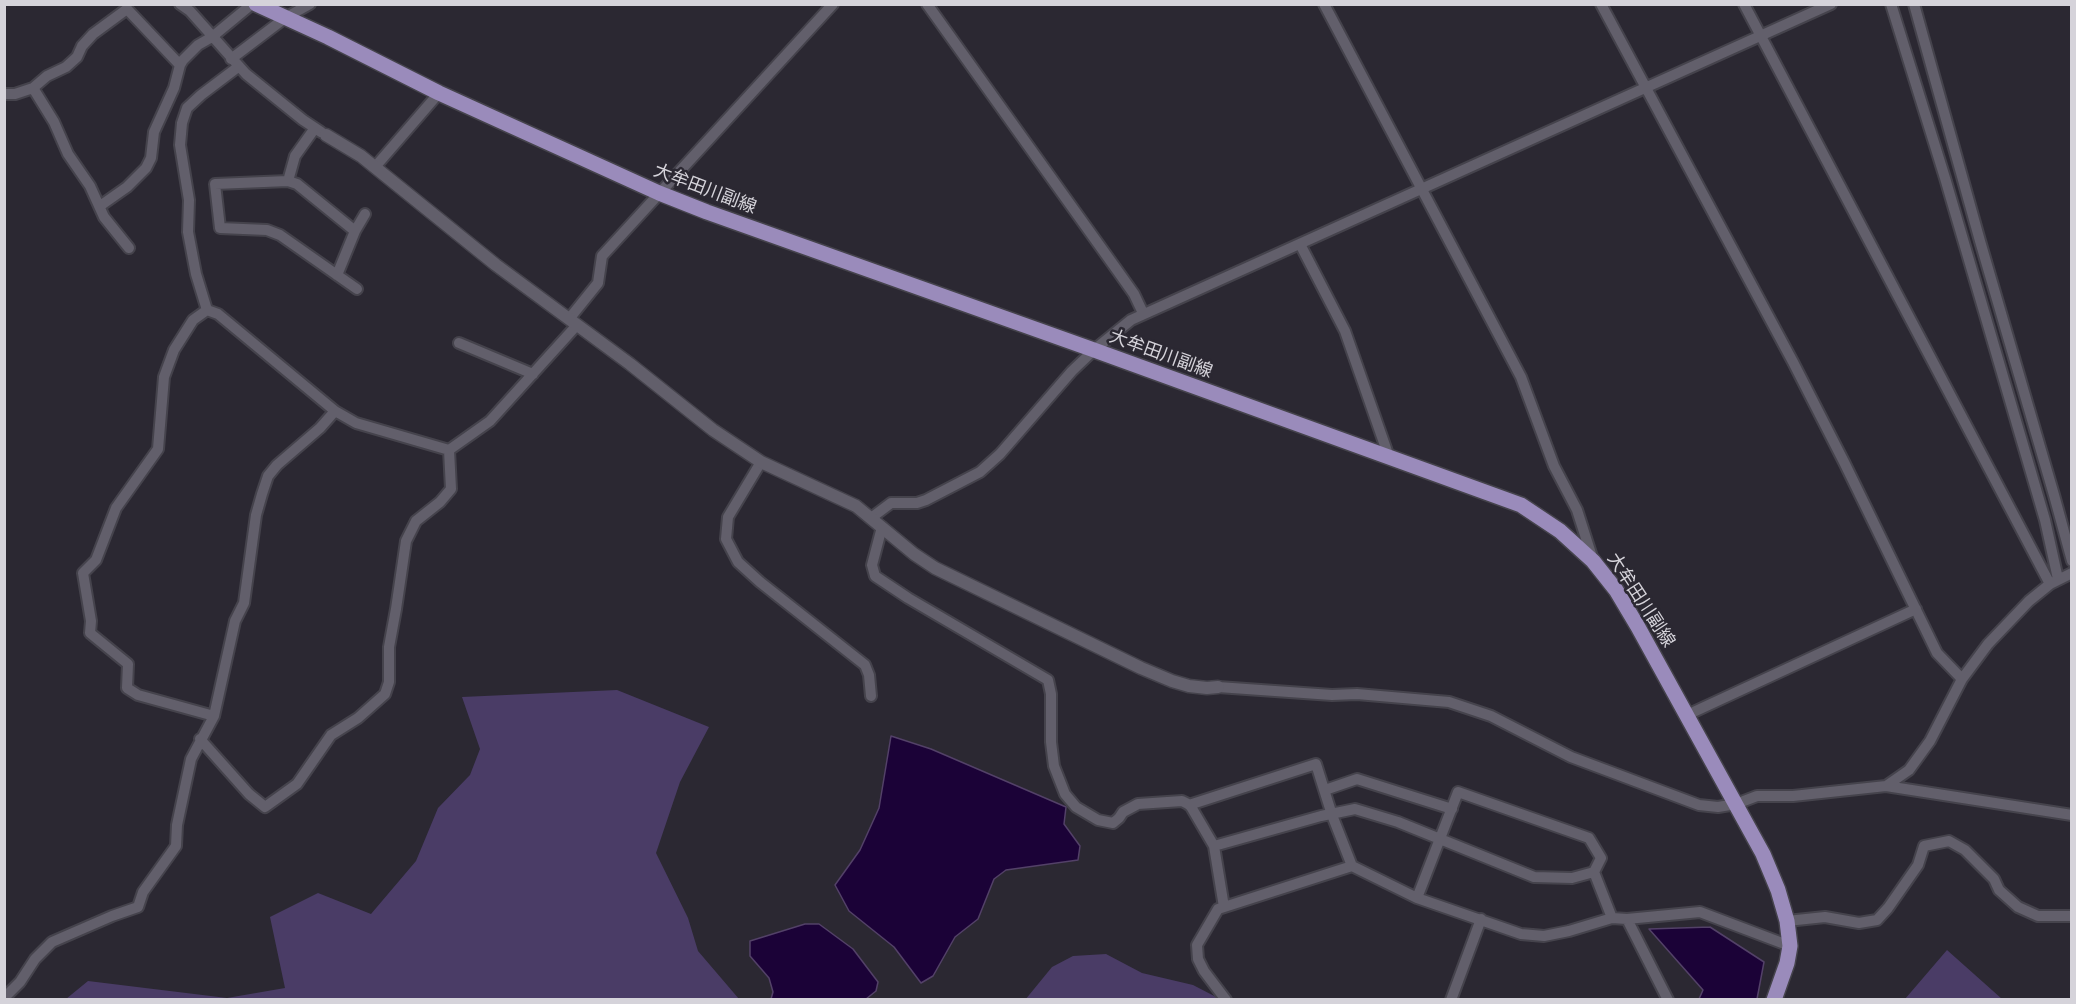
<!DOCTYPE html>
<html>
<head>
<meta charset="utf-8">
<style>
	body { margin:0 }
	#map { position:relative; width:2076px; height:1004px; overflow:hidden; background:#2b2832; font-family:"Crimson Pro",serif }
	canvas { display:block }
	.frame { position:absolute; inset:0; border:6px solid #d5d3da; pointer-events:none }
</style>
</head>
<body>
<div id="map">
<canvas width="2076" height="1004"></canvas>
<div class="frame"></div>
</div>
<script>
const ctx = document.querySelector('canvas').getContext('2d');
ctx.lineJoin = 'round';
function fillPath(path, color) {
  ctx.fillStyle = color;
  ctx.fill(path, 'evenodd');
}
function poly(rows) {
  const path = new Path2D();
  for (const r of rows) {
    path.moveTo(r[0], r[1]);
    for (let i = 2; i < r.length; i += 2) path.lineTo(r[i], r[i + 1]);
  }
  return path;
}
function stroke(path, color, width, dash) {
  ctx.strokeStyle = color;
  ctx.lineWidth = width;
  ctx.lineCap = dash ? 'butt' : 'round';
  ctx.setLineDash(dash || []);
  ctx.stroke(path);
}
function write(font, color, halo, rows, align = 'center') {
  ctx.font = font + ' "Crimson Pro","Noto Sans JP",serif';
  ctx.lineWidth = 5;
  ctx.setLineDash([]);
  ctx.textBaseline = 'middle';
  ctx.strokeStyle = halo;
  ctx.fillStyle = color;
  for (const [text, x, y, turn = 0] of rows) {
    ctx.save();
    ctx.translate(x, y);
    ctx.rotate((+turn || 0) * Math.PI / 180);
    ctx.textAlign = isNaN(turn) ? turn : align;
    if (halo) ctx.strokeText(text, 0, 0);
    ctx.fillText(text, 0, 0);
    ctx.restore();
  }
}
fillPath(poly([
	[617,690,709,727,680,782,656,853,688,918,698,951,739,999,66,999,88,981,227,998,285,988,270,917,318,893,371,914,416,861,438,808,470,775,480,749,462,697],
	[1947,950,2002,999,1905,999],
	[1106,954,1142,973,1193,985,1220,999,1025,1000,1052,967,1073,956]
]), '#4a3c66');
const water = poly([
	[891,736,931,749,1066,807,1064,824,1080,846,1078,860,1006,870,994,879,978,919,955,937,933,976,921,983,894,947,849,911,835,885,860,850,879,808,891,736],
	[805,924,819,924,853,949,878,982,876,991,866,999,771,999,773,992,769,978,750,956,750,941,805,924],
	[1710,927,1764,962,1757,999,1699,999,1703,990,1649,929,1710,927]
]);
fillPath(water, '#1b0237');
stroke(water, '#534168', 1.5);
const minor = poly([
	[180,4,190,11,246,74,303,120,321,132],
	[927,4,1117,270,1134,294,1143,313],
	[1324,4,1521,377,1554,466,1577,510,1593,560],
	[1601,4,1793,362,1844,462,1937,653,1962,679],
	[1744,4,2050,584],
	[1891,4,1945,178,2045,520,2058,579],
	[1914,4,1980,241,2054,495,2072,561],
	[231,59,285,18,310,4],
	[33,88,54,122,68,154,90,186,104,217,129,248],
	[4,94,15,94,33,88,47,76,66,67,77,57,82,46,93,34,127,9,180,65],
	[315,128,295,156,288,181,215,184,220,228,267,230,280,235,357,289],
	[375,167,439,93],
	[288,181,297,184,355,231],
	[100,206,127,187,146,168,151,158,154,132,174,88,180,65,183,60,198,45,212,37,252,4],
	[1300,244,1345,331,1389,457],
	[337,275,355,231,365,214],
	[207,310,193,320,174,350,164,377,158,449,116,508,96,560,83,573,91,621,90,633,128,664,127,688,138,695,214,716],
	[207,310,218,314,335,411,356,423,449,450,490,421,577,325],
	[207,310,196,274,188,232,189,200,180,145,182,123,187,108,201,95,238,67],
	[569,319,598,283,602,256,833,4],
	[459,343,533,374],
	[761,462,728,517,726,539,738,562,760,582,865,665,869,675,871,696],
	[871,518,891,503,917,503,926,500,980,472,1000,454,1072,371,1094,350,1131,320,1831,4],
	[882,527,872,565,875,576,908,598,1048,680,1051,694,1051,742,1054,766,1065,794,1076,807,1098,820,1113,823,1119,818,1123,812,1138,804,1182,801,1190,805,1214,846,1224,907],
	[1218,687,1332,695,1357,694,1449,702,1491,716,1571,757,1699,805,1718,807,1736,804,1757,796,1793,796,1886,786,2072,815],
	[1687,715,1916,609],
	[200,739,249,794,265,807,297,784,331,735,358,718,385,694,389,682,389,647,396,609,406,541,416,521,440,502,451,489,449,450],
	[1886,786,1909,770,1930,741,1962,679,1988,644,2029,601,2050,584,2072,573],
	[1325,790,1357,779,1452,809],
	[1189,805,1316,764,1332,815,1352,866,1417,898,1521,934,1544,936,1569,931,1612,918,1627,919,1700,912,1790,946],
	[1214,846,1321,816,1355,809,1398,822,1534,877,1572,878,1594,872],
	[1417,898,1458,792,1589,838,1601,858,1594,872,1612,918],
	[1627,919,1668,1000],
	[1787,921,1825,917,1859,923,1877,920,1888,908,1918,865,1924,846,1949,841,1965,850,1994,879,1999,890,2018,907,2038,916,2072,916],
	[4,998,20,982,35,959,52,942,112,916,138,907,143,892,176,846,177,825,191,759,214,716,235,621,244,603,256,515,262,494,268,476,277,465,320,428,335,411],
	[1226,1000,1204,971,1198,959,1197,945,1218,909,1352,866],
	[1451,1000,1481,919]
]);
const tertiary = poly([
	[326,135,361,156,496,265,630,364,713,430,761,462,856,506,914,554,935,568,1141,668,1172,681,1189,686,1207,688,1218,687]
]);
const primary = poly([
	[256,4,328,37,439,93,659,193,707,212,1094,350,1521,505,1560,531,1593,561,1616,590,1638,627,1763,854,1778,890,1787,921,1790,946,1787,963,1774,1000]
]);
stroke(minor, '#45434c', 14);
stroke(tertiary, '#45434c', 15);
stroke(primary, '#45434c', 18);
stroke(minor, '#625f6b', 10);
stroke(tertiary, '#625f6b', 12);
stroke(primary, '#9a8bbb', 15);
write('18px', '#d5d3da', '#2b2832', [
	["大牟田川副線",705,189,21],
	["大牟田川副線",1161,354,20],
	["大牟田川副線",1641,600,57]
]);
</script>
</body>
</html>
